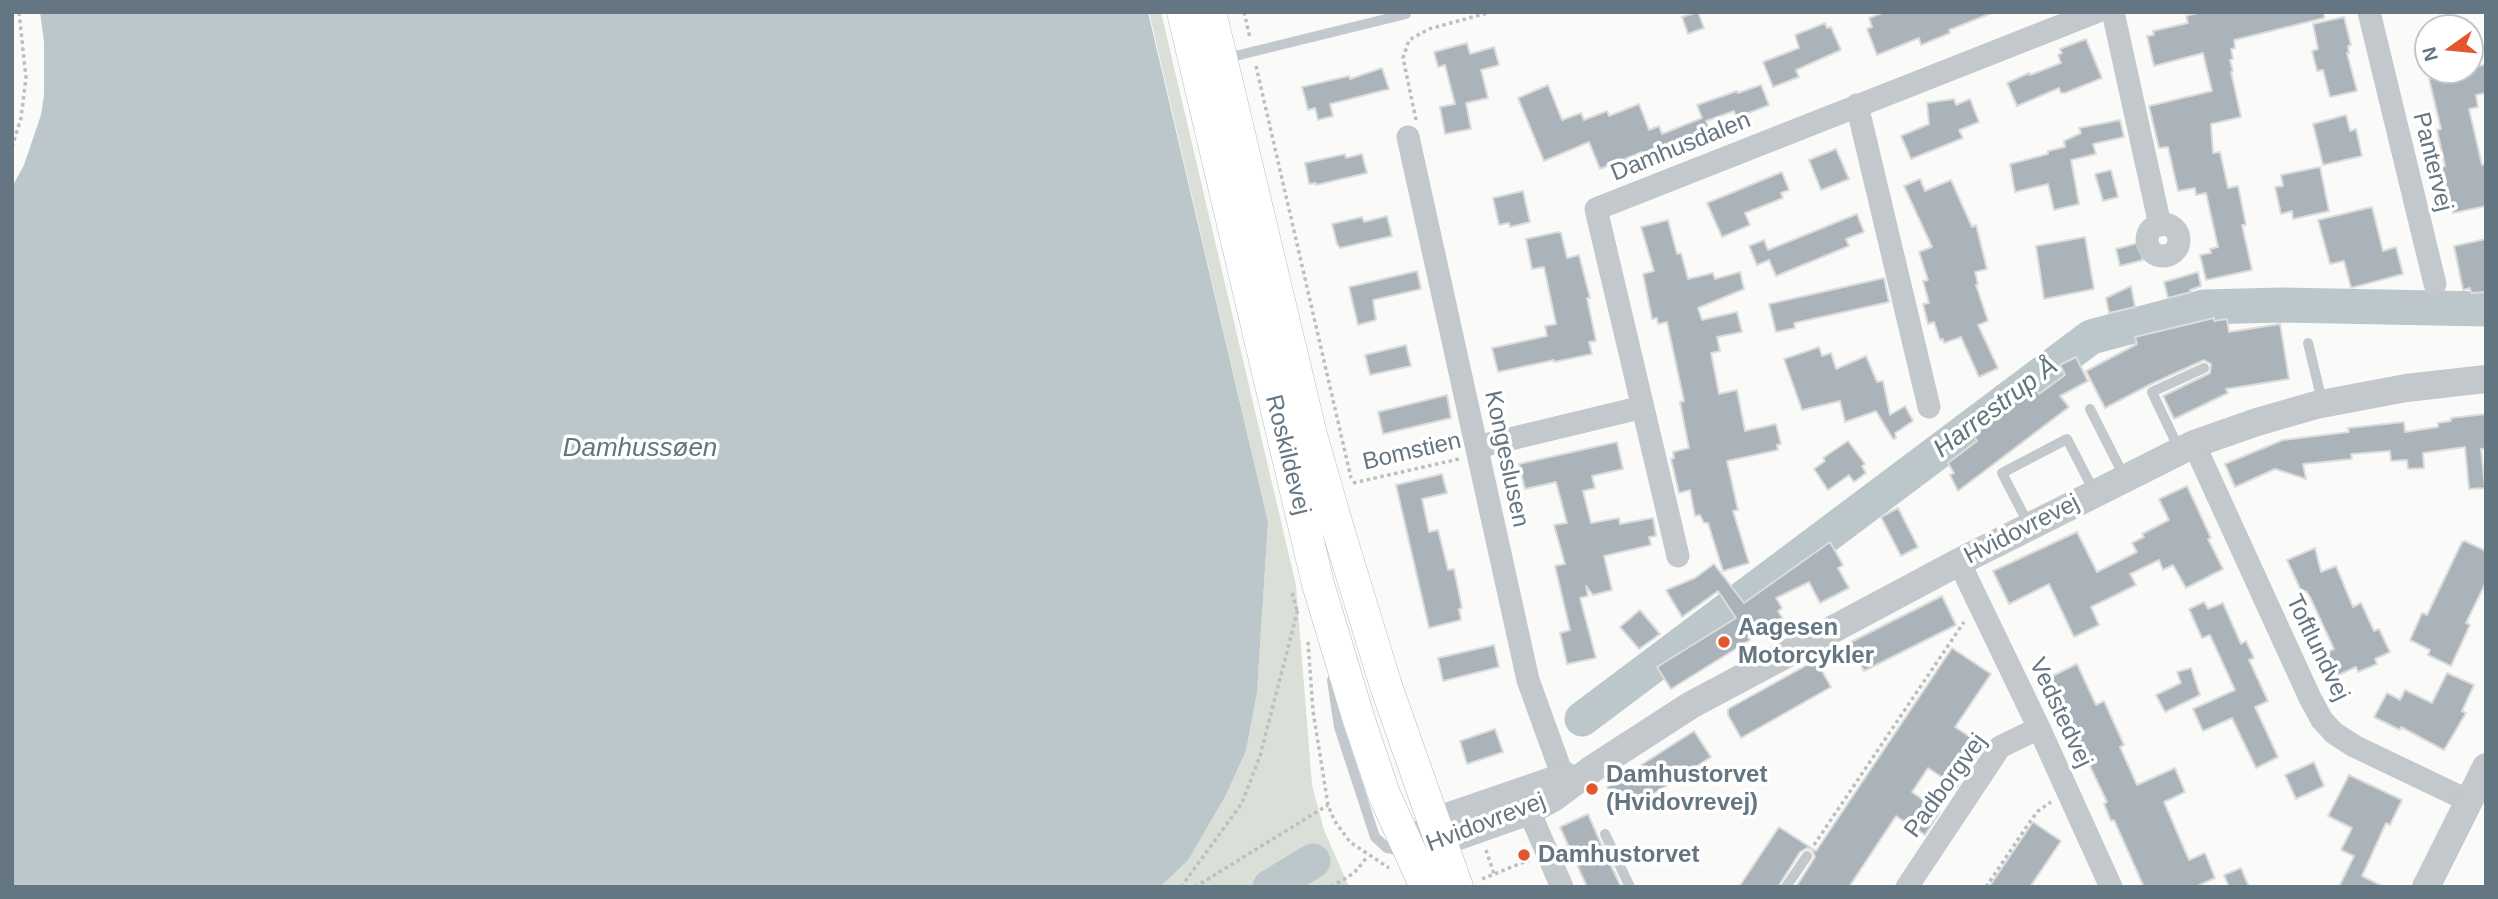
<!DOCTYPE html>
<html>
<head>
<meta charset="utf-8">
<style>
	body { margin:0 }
	#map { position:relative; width:2498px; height:899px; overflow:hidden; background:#fafaf8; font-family:Helvetica,sans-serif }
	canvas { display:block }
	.frame { position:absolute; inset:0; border:14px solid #657683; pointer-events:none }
	.north { position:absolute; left:2414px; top:14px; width:70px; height:70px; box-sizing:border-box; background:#fff; border:2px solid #c1c8cd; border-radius:50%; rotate:255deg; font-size:19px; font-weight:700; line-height:28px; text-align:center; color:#657683 }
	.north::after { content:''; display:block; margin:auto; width:24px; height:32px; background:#e4572e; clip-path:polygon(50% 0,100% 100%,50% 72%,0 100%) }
</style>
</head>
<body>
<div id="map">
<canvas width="2498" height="899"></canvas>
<div class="frame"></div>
<div class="north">N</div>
</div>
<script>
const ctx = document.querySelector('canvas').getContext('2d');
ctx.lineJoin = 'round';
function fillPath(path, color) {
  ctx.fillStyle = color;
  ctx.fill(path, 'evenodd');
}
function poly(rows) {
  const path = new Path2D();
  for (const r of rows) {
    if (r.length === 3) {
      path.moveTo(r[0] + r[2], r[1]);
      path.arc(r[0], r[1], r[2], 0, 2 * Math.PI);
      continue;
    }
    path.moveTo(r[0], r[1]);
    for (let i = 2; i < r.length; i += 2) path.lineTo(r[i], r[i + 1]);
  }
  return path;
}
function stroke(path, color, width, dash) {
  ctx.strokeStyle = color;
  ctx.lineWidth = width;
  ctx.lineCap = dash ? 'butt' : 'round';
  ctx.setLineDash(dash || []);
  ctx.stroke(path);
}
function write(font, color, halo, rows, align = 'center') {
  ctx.font = font + ' Helvetica,sans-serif';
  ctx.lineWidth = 7;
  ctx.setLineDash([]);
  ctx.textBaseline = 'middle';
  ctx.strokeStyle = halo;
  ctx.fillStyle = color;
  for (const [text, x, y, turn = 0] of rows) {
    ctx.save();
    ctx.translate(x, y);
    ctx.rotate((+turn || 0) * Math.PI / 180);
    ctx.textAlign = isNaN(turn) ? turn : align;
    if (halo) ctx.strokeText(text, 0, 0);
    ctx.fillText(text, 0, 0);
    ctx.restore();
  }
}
fillPath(poly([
	[1149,12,1161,12,1296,585,1312,785,1324,830,1349,887,1160,887,1188,859,1226,795,1246,751,1257,693,1268,522]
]), '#dadfd7');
fillPath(poly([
	[40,12,1148,12,1268,522,1257,693,1246,751,1226,795,1188,860,1160,887,12,887,12,187,24,165,41,115,44,95,44,42]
]), '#bbc7cb');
stroke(poly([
	[1582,719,2091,337,2204,307,2282,305,2486,309],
	[1270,887,1313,861]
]), '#bbc7cb', 35);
const building = poly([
	[1698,12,1704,28,1688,34,1682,17,1698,12],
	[1885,12,1992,12,1992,13,1949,30,1950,33,1921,45,1919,38,1877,55,1867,29,1872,27,1869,18,1885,12],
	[2201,12,2324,12,2324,18,2234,40,2235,48,2231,49,2233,59,2230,60,2233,71,2231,72,2241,117,2211,124,2213,153,2220,152,2228,188,2238,186,2246,225,2242,225,2252,270,2206,280,2200,255,2211,253,2210,249,2218,247,2206,193,2196,195,2195,188,2178,191,2168,147,2159,148,2149,106,2212,91,2203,53,2154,66,2147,36,2154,35,2153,31,2188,23,2186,16,2201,12],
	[2344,17,2351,45,2348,46,2349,53,2347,53,2357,91,2330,97,2323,70,2317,71,2312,51,2318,49,2313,24,2344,17],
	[1825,23,1827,28,1831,27,1841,50,1796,70,1799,77,1773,87,1763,62,1799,48,1795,35,1825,23],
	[2086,39,2102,78,2065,93,2061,93,2059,88,2017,106,2007,83,2029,73,2030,75,2061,63,2058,55,2062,53,2060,49,2086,39],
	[1467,43,1470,54,1494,47,1499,65,1481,70,1488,98,1466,103,1471,129,1445,134,1440,107,1455,104,1445,65,1438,67,1434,52,1467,43],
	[2486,64,2486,93,2476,95,2478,107,2469,109,2482,165,2486,164,2486,206,2453,213,2441,167,2445,166,2437,130,2441,129,2429,79,2486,64],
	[1382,68,1389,89,1330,104,1333,116,1318,120,1315,108,1308,110,1302,87,1349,76,1350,79,1382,68],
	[1548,85,1562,120,1581,113,1584,120,1607,111,1609,116,1639,104,1649,130,1659,126,1662,134,1702,118,1697,105,1737,91,1738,93,1761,85,1769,105,1736,118,1734,111,1706,121,1713,139,1700,145,1701,147,1671,159,1666,147,1643,156,1642,152,1600,169,1589,142,1544,161,1518,98,1548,85],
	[1954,99,1956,105,1970,99,1979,122,1959,130,1963,138,1911,159,1901,136,1929,124,1927,103,1954,99],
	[2346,115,2350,131,2356,129,2362,156,2323,165,2313,124,2346,115],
	[2120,120,2124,137,2093,144,2096,154,2071,160,2079,204,2054,210,2048,184,2015,192,2010,164,2048,154,2048,151,2065,147,2064,141,2081,133,2079,128,2120,120],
	[1836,149,1849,179,1821,190,1809,160,1836,149],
	[1345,154,1346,158,1362,154,1367,173,1316,185,1316,183,1309,184,1305,163,1345,154],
	[2320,167,2329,211,2293,219,2292,211,2281,214,2275,187,2283,186,2281,175,2320,167],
	[2111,170,2118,197,2103,201,2095,174,2111,170],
	[1782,172,1789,190,1781,193,1783,198,1745,213,1750,225,1722,237,1707,203,1782,172],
	[1920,179,1925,191,1951,180,1972,227,1976,225,1987,269,1975,272,1978,284,1976,285,1988,321,1978,325,1998,368,1979,377,1961,337,1944,343,1943,339,1940,340,1934,322,1928,324,1923,304,1929,303,1923,281,1928,280,1919,252,1932,247,1904,186,1920,179],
	[1523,191,1530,222,1510,227,1509,223,1499,225,1493,198,1523,191],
	[2372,207,2383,251,2396,247,2403,274,2351,288,2344,261,2330,264,2318,220,2372,207],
	[1857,214,1864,232,1846,239,1849,246,1776,276,1769,260,1757,265,1749,246,1764,240,1768,250,1857,214],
	[1387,216,1392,236,1340,248,1337,244,1332,224,1362,217,1364,222,1387,216],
	[1668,220,1677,254,1681,253,1688,279,1713,273,1715,279,1740,272,1744,289,1698,308,1702,320,1737,312,1742,332,1717,337,1720,351,1711,353,1719,394,1737,390,1745,431,1776,424,1781,444,1777,445,1778,450,1727,461,1738,510,1733,511,1749,563,1723,571,1708,523,1704,523,1700,515,1695,516,1690,490,1679,493,1671,459,1674,458,1673,452,1689,448,1680,402,1684,401,1667,322,1658,324,1657,318,1652,319,1643,274,1654,271,1641,227,1668,220],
	[1558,232,1561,233,1567,258,1579,255,1590,298,1587,298,1596,341,1589,342,1592,354,1554,362,1554,360,1498,372,1492,348,1547,336,1545,326,1556,324,1544,267,1532,269,1526,239,1558,232],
	[2085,237,2094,289,2044,299,2036,246,2085,237],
	[2486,239,2486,292,2471,293,2470,288,2463,290,2454,246,2486,239],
	[2138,243,2143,260,2120,266,2116,249,2138,243],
	[1417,271,1421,289,1373,300,1376,320,1358,325,1349,287,1417,271],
	[2198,272,2201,286,2190,290,2191,292,2168,298,2164,282,2198,272],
	[1884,278,1889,302,1794,323,1795,328,1776,332,1769,304,1884,278],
	[2131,286,2135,307,2109,313,2106,298,2131,286],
	[2214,318,2214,321,2227,319,2229,332,2280,324,2289,379,2226,389,2228,393,2174,419,2163,396,2210,373,2211,364,2204,360,2149,385,2105,408,2086,371,2137,344,2135,337,2214,318],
	[1406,345,1411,366,1370,375,1365,355,1406,345],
	[1819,347,1822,356,1831,353,1836,369,1866,356,1877,382,1883,381,1890,415,1905,406,1913,421,1895,433,1896,438,1893,439,1876,411,1845,422,1840,401,1802,410,1784,359,1819,347],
	[2076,357,2088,381,2060,396,2069,407,1958,491,1950,475,1954,473,1948,463,1977,441,1973,435,1983,428,1981,426,2034,387,2039,394,2065,375,2060,365,2076,357],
	[1447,395,1451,418,1383,434,1378,412,1447,395],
	[2486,414,2486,448,2481,449,2485,488,2469,489,2465,447,2423,453,2424,468,2408,469,2407,460,2391,461,2390,451,2351,454,2352,459,2303,464,2306,479,2275,469,2235,487,2225,464,2283,440,2349,432,2348,428,2404,422,2405,432,2438,427,2438,423,2451,421,2451,418,2486,414],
	[1848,441,1865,464,1862,466,1866,473,1854,482,1849,475,1828,490,1814,469,1825,461,1823,458,1848,441],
	[1617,442,1623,469,1592,476,1595,488,1583,491,1591,523,1619,518,1620,524,1653,518,1656,536,1649,537,1651,545,1604,556,1612,590,1593,595,1586,586,1588,596,1580,598,1596,658,1567,664,1560,633,1570,630,1555,566,1565,564,1554,525,1567,523,1556,482,1525,489,1519,464,1617,442],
	[1442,474,1447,493,1422,499,1429,532,1438,530,1448,570,1454,569,1462,608,1459,609,1461,620,1429,628,1396,485,1442,474],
	[2187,486,2211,538,2208,539,2223,569,2186,588,2173,565,2163,570,2159,560,2130,574,2136,585,2091,607,2099,625,2074,637,2049,584,2009,604,1993,571,2077,532,2097,572,2137,552,2132,543,2144,537,2142,534,2169,520,2159,499,2187,486],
	[1898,508,1918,547,1901,556,1881,517,1898,508],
	[2465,541,2486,551,2486,582,2466,623,2470,625,2451,666,2428,655,2430,650,2410,640,2422,613,2427,615,2462,542,2465,541],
	[1830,542,1843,565,1838,568,1849,588,1820,603,1809,582,1776,598,1782,608,1778,611,1783,619,1748,637,1750,640,1671,689,1657,667,1736,618,1718,591,1682,617,1666,590,1695,578,1714,564,1744,603,1830,542],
	[2315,548,2321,572,2336,566,2353,607,2361,603,2374,631,2379,629,2390,652,2375,659,2377,664,2358,672,2356,667,2332,678,2321,655,2334,649,2310,597,2306,591,2302,593,2287,560,2315,548],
	[1942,596,1956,625,1864,671,1849,643,1942,596],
	[2204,602,2208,609,2223,603,2241,644,2246,641,2254,658,2249,660,2268,701,2255,707,2278,757,2256,768,2232,718,2203,731,2193,709,2235,690,2210,635,2202,638,2189,609,2204,602],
	[1640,610,1660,634,1639,649,1620,627,1640,610],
	[1494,645,1499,667,1443,681,1438,658,1494,645],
	[1952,648,1991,674,1955,727,1984,746,1957,787,1928,768,1912,792,1940,812,1925,835,1896,816,1849,887,1796,887,1815,857,1812,850,1807,848,1800,852,1778,887,1739,887,1779,827,1816,851,1952,648],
	[1816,660,1831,687,1741,738,1728,715,1728,709,1816,660],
	[2077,664,2096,705,2104,701,2124,745,2120,747,2137,785,2175,768,2185,792,2164,802,2189,860,2205,853,2215,878,2195,887,2144,887,2114,820,2111,821,2104,804,2107,802,2079,743,2077,744,2050,677,2077,664],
	[2191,668,2200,695,2165,712,2156,695,2181,683,2177,672,2191,668],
	[2447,673,2474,685,2462,711,2466,713,2444,750,2401,727,2400,730,2374,717,2387,693,2400,700,2405,690,2432,703,2447,673],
	[1495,729,1503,752,1467,764,1460,741,1495,729],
	[1694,731,1711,757,1624,813,1607,787,1694,731],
	[2314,762,2324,786,2296,799,2285,775,2314,762],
	[2349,775,2402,800,2390,825,2386,823,2362,876,2384,887,2339,887,2354,856,2341,850,2352,828,2328,816,2349,775],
	[1588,814,1598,837,1621,887,1587,887,1560,827,1588,814],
	[2033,822,2061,841,2030,887,1989,887,2033,822],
	[2241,868,2249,887,2229,887,2224,875,2241,868]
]);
fillPath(building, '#aab3b9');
stroke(building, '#dcdcda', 2);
const secondary = poly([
	[1183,12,1318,584,1359,720,1384,794,1426,887],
	[1210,12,1311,435,1338,529,1386,686,1457,887]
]);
stroke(secondary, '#b3babf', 33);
stroke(poly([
	[1244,12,1250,38],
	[1256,66,1351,478],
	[1416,120,1403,58,1409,40,1429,29,1491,12],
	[12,147,21,118,26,78,19,12],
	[1353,483,1459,459],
	[1292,593,1297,611],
	[1308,642,1313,711,1328,805,1334,820,1350,842,1389,868],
	[1814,845,1964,622],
	[1486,850,1494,874],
	[1482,879,1529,860],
	[1181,887,1242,803,1260,756,1298,609],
	[1195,887,1328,805],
	[1331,887,1354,873,1368,856],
	[1986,887,2029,823,2038,811,2051,802]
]), '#bbbfc2', 3.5, [3.5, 3.5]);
stroke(poly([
	[1223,59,1406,14],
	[2308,343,2322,401],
	[2090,409,2125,478],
	[2179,449,2152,392,2204,368],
	[2029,525,2002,473,2067,439,2095,493],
	[1332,680,1339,727,1375,837,1387,848,1404,852],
	[1605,834,1630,887],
	[1786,887,1807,856]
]), '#c3c8cc', 10);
stroke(poly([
	[2113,12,2160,225],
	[2369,12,2435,284],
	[1857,105,1929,407],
	[1408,137,1528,680,1567,788],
	[2163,240,16],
	[2194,444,2310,698,2322,720,2334,733,2354,746,2469,801],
	[1477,447,1643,407],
	[1678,556,1596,209,2096,12],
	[1959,562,2039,728,2111,887],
	[1529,811,1562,887],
	[1907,887,2000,747,2039,728]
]), '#c3c8cc', 23);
stroke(poly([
	[1420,839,1432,822,1566,776],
	[1419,850,1529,811,1553,798,1592,769,1691,705,1959,562,2194,444,2257,422,2316,405,2406,388,2486,379],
	[2426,887,2486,767]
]), '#c3c8cc', 28);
stroke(secondary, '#fff', 32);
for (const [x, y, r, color] of [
	[1724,642,7,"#e4572e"],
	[1592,789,7,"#e4572e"],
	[1524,855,7,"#e4572e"]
]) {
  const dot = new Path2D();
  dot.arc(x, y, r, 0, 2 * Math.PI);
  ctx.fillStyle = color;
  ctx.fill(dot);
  stroke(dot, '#fff', 2.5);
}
write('24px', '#657683', '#fff', [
	["Damhusdalen",1681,147,-22],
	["Pantervej",2432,162,76],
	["Bomstien",1412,452,-13],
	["Roskildevej",1287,455,76],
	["Kongeslusen",1506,459,78],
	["Hvidovrevej",2022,530,-27],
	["Toftlundvej",2317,648,64],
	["Vedstedvej",2060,713,65],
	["Padborgvej",1946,786,-54],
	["Hvidovrevej",1486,823,-21]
]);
write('bold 24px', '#657683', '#fff', [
	["Aagesen",1738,628],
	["Motorcykler",1738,656],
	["Damhustorvet",1606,775],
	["(Hvidovrevej)",1606,803],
	["Damhustorvet",1538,855]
], 'left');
write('italic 26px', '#60757c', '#fff', [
	["Harrestrup Å",1996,408,-37],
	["Damhussøen",640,449]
]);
</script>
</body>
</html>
